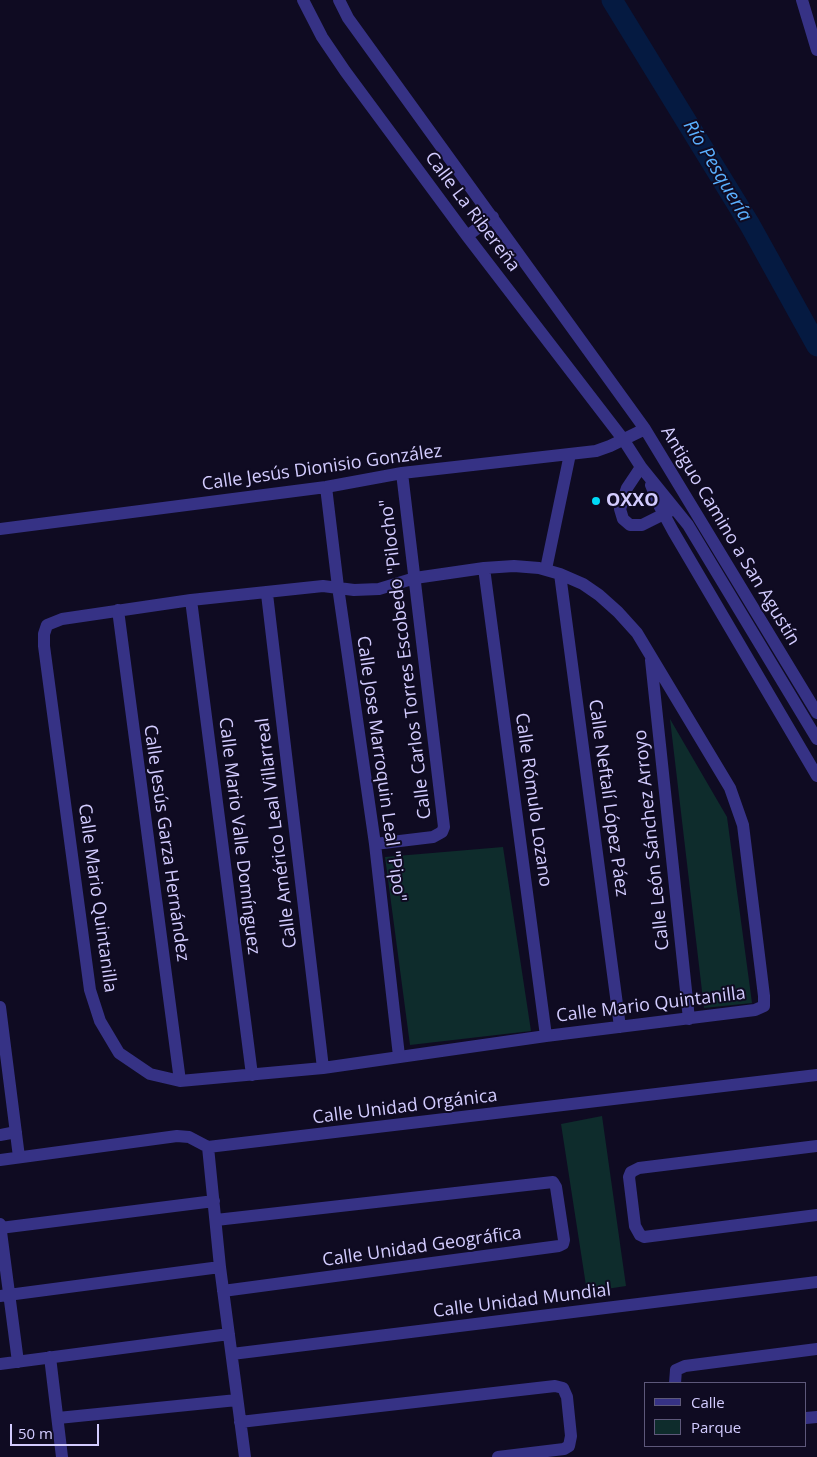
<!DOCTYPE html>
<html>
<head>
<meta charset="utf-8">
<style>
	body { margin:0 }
	#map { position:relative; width:817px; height:1457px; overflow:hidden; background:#0f0b22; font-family:"Open Sans",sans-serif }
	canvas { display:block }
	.legend { position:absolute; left:644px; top:1382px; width:162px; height:65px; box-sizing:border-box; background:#0f0b22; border:1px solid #5d587a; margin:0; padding:6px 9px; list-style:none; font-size:15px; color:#d3ccff }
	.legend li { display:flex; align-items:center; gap:10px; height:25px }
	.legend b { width:25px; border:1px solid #5d587a }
	.scale { position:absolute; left:10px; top:1424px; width:89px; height:22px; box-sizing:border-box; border:2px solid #d3ccff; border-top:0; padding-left:6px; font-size:15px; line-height:18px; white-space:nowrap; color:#d3ccff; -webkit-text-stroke:4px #0f0b22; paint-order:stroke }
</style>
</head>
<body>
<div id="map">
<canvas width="817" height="1457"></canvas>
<ul class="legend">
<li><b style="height:6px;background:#363285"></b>Calle</li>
<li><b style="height:14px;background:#0e2c2c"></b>Parque</li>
</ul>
<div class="scale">50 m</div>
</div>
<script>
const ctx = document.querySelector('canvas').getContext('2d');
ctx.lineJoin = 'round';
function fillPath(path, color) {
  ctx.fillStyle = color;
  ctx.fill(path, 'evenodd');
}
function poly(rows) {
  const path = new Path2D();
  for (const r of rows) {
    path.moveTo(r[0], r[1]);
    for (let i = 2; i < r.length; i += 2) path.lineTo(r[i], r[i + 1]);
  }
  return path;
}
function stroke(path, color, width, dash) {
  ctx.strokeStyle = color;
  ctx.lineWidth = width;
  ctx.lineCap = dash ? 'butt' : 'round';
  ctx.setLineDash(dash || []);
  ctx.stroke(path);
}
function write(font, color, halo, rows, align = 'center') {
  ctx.font = font + ' "Open Sans",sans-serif';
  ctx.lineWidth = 4;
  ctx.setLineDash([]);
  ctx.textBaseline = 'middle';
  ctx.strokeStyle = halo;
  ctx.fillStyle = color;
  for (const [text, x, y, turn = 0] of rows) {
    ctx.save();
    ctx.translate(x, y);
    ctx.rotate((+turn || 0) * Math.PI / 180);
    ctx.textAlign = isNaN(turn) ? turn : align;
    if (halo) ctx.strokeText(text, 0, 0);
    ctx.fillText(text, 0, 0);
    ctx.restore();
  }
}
fillPath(poly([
	[670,719,727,817,752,1003,704,1008],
	[503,847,531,1031,410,1045,385,857],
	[602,1116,626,1286,587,1292,561,1124]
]), '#0e2c2c');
stroke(poly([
	[612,0,750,225,817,346]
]), '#051a41', 21);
stroke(poly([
	[303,0,322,37,345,71,467,236,623,439,641,467,688,525,817,739],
	[339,0,348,18,645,429,817,713],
	[802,0,817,50],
	[467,236,493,217],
	[641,467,627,488,620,509,623,519,630,525,642,525,672,510],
	[651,485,660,507,673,531,817,776],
	[326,487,338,587,375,844,399,1056],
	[0,529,326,487,402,473,596,451,610,446,645,429],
	[514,566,539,568,560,574,583,584,599,595,618,612,637,633,730,788,743,825,764,996,764,1006,755,1010,546,1036,323,1068,180,1081,150,1074,119,1053,100,1021,90,990,44,646,44,634,47,625,62,619,191,600,323,586,354,590,379,589,415,578,484,568,514,566],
	[484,568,546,1036],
	[546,569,570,454],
	[560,574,620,1027],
	[267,594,323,1068],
	[191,600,252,1075],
	[118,610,180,1081],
	[651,660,689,1019],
	[375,844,433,837,442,832,444,827,402,473],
	[0,1007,19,1157],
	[0,1135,16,1132],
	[817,1146,639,1168,631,1172,629,1177,635,1226,640,1235,644,1237,817,1215],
	[208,1147,220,1267,245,1457],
	[0,1160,177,1136,189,1137,208,1147,817,1075],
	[216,1220,553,1182,556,1187,564,1240,563,1244,559,1246,223,1291],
	[0,1224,18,1362],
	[0,1228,214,1201],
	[0,1296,220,1267],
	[232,1354,817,1282],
	[50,1357,62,1457],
	[0,1364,229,1334],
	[675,1383,676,1370,685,1366,817,1349],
	[58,1418,237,1400],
	[806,1418,817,1417],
	[240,1422,555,1386,563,1388,567,1397,571,1436,569,1446,564,1449,498,1457]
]), '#363285', 12);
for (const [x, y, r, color] of [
	[596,501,5,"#00daf7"]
]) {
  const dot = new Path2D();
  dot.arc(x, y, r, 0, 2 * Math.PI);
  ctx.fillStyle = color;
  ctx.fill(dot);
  stroke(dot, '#0f0b22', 2);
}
write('18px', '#d3ccff', '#0f0b22', [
	["Calle La Ribereña",472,212,53],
	["Calle Jesús Dionisio González",322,468,-8],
	["Antiguo Camino a San Agustín",730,536,59],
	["Calle Carlos Torres Escobedo \"Pilocho\"",406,659,-97],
	["Calle Jose Marroquin Leal \"Pipo\"",381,769,82],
	["Calle Neftalí López Páez",608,798,82],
	["Calle Rómulo Lozano",533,800,82],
	["Calle Américo Leal Villarreal",277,833,-97],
	["Calle Mario Valle Domínguez",239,836,83],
	["Calle León Sánchez Arroyo",652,840,-96],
	["Calle Jesús Garza Hernández",166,843,82],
	["Calle Mario Quintanilla",97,898,82],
	["Calle Mario Quintanilla",651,1005,-7],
	["Calle Unidad Orgánica",405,1107,-7],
	["Calle Unidad Geográfica",422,1247,-8],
	["Calle Unidad Mundial",522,1301,-7]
]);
write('bold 18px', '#d3ccff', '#0f0b22', [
	["OXXO",606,501]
], 'left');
write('italic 19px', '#5ab0ff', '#0f0b22', [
	["Río Pesquería",717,171,59]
]);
</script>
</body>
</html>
